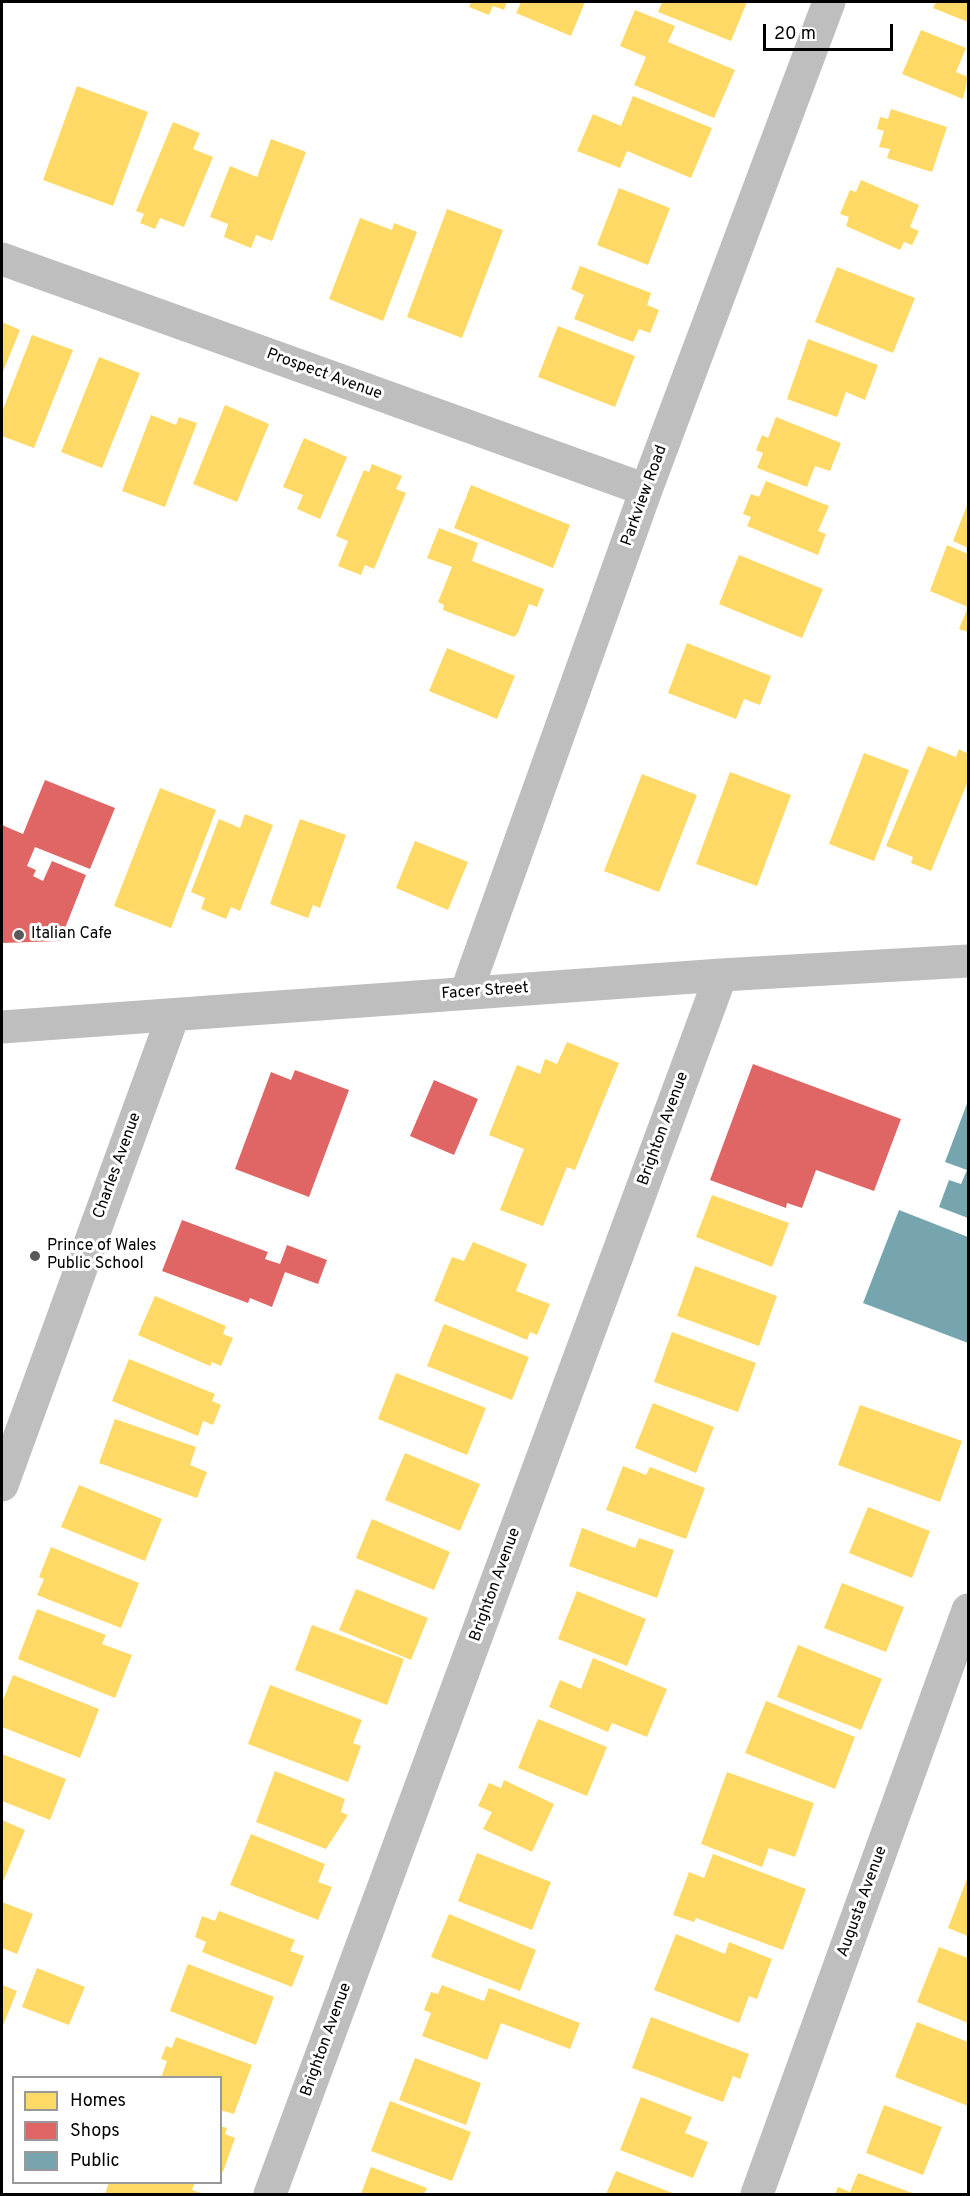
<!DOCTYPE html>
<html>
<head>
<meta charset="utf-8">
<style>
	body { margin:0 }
	#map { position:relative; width:970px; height:2196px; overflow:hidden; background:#fff; font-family:Overpass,sans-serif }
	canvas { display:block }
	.frame { position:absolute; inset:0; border:3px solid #000; pointer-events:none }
	.legend { position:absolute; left:12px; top:2076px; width:210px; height:108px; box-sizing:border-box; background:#fff; border:2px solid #999; margin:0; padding:8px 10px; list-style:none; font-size:18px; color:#000 }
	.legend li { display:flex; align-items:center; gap:12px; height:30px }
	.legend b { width:30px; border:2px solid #999 }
	.scale { position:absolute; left:763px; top:24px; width:130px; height:27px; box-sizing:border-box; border:3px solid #000; border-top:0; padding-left:8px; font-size:18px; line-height:21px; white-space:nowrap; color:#000; -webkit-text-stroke:4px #fff; paint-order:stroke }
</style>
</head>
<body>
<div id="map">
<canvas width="970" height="2196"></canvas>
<div class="frame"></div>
<ul class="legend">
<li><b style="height:16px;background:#ffd966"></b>Homes</li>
<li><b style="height:16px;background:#e06666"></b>Shops</li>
<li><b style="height:16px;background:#76a5af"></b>Public</li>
</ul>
<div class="scale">20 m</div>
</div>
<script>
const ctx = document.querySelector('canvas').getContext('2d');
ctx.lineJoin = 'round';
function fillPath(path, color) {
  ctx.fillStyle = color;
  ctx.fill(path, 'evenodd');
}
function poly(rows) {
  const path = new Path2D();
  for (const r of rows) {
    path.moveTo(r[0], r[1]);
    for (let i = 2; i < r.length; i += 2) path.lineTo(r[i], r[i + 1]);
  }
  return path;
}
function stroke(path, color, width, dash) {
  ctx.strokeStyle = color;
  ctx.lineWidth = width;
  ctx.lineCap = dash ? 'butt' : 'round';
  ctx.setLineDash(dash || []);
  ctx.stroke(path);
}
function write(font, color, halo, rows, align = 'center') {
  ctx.font = font + ' Overpass,sans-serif';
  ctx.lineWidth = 6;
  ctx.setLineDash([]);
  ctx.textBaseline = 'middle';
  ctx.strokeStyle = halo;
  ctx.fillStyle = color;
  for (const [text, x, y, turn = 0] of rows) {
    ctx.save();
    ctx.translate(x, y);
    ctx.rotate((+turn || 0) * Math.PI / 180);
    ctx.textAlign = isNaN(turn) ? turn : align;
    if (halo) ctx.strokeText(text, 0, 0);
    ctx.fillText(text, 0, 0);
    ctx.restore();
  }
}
fillPath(poly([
	[471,2,507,2,504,10,493,6,489,15,469,7],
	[521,2,585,2,571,36,516,13],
	[662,2,747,2,731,41,658,12],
	[936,2,968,2,968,22,933,8],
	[635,10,675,26,668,42,735,70,714,118,634,85,646,57,620,46],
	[921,30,966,48,956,72,968,77,963,99,902,74],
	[77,86,148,112,113,206,43,180],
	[633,96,712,128,691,178,627,151,620,168,577,151,593,114,621,126],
	[891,109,947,127,932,172,887,158,890,149,879,147,884,131,877,129,880,117,888,119],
	[173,122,200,133,193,149,213,157,184,227,160,218,155,229,140,223,144,214,136,211],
	[271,139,306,152,272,241,256,235,251,248,224,237,228,224,210,217,230,166,257,177],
	[861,180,919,205,910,227,919,231,912,245,904,242,900,250,846,226,849,217,840,214,850,190,856,192],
	[619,188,670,208,648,265,597,245],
	[447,209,503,230,462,338,407,317],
	[360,218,392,230,394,223,417,232,383,321,329,299],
	[580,266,651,293,647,305,659,310,650,333,639,329,633,342,574,319,584,295,571,289],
	[837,267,915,298,893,353,815,322],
	[2,322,20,330,2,374],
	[558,326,635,356,615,407,538,377],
	[32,335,73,350,34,448,2,436,2,412],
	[808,339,878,365,865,400,846,392,837,417,787,399],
	[99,357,140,373,102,468,61,452],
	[225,405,269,424,237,502,193,484],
	[151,415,176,425,179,417,197,423,165,507,122,491],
	[776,417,841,443,830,471,815,466,807,487,757,468,763,453,756,450,762,435,768,438],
	[304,438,347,457,320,519,297,509,303,495,283,487],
	[372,464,402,476,396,489,406,493,374,569,365,565,361,575,338,566,348,541,336,536,364,470,369,472],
	[766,481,829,506,818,531,826,534,818,555,747,526,751,517,743,514,751,494,759,497],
	[471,485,570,525,553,568,454,528],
	[968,503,968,548,953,541],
	[439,528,478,543,472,561,544,589,537,607,529,604,518,633,514,637,443,610,444,605,438,602,452,567,427,558],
	[947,545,968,554,968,632,959,629,968,607,930,591],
	[739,555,823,589,802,638,719,604],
	[687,643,771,676,760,705,744,699,736,719,668,693],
	[447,648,515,676,497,719,429,691],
	[928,746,956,757,959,749,968,754,968,781,931,871,911,863,913,857,886,846],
	[864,753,909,770,874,861,829,844],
	[730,772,791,795,757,886,696,864],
	[642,774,697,795,659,892,604,871],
	[160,788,216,810,171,928,114,906],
	[245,814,273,825,240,911,231,907,226,919,201,909,205,898,191,892,219,819,240,828],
	[300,819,346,835,320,908,313,905,308,918,270,904],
	[415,841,468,862,448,910,396,888],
	[567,1042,619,1063,575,1170,567,1167,543,1226,500,1210,524,1149,489,1135,517,1065,540,1074,545,1059,557,1064],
	[712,1195,789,1223,772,1267,696,1237],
	[473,1242,527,1264,516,1291,550,1304,537,1335,530,1332,527,1340,434,1301,452,1257,464,1261],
	[695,1266,777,1296,759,1346,677,1316],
	[155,1296,226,1326,223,1334,233,1338,221,1366,212,1362,210,1366,138,1335],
	[444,1324,529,1357,512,1400,427,1366],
	[672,1332,756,1363,738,1412,654,1382],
	[129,1359,215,1394,212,1401,221,1405,213,1425,203,1421,198,1436,112,1401],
	[396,1373,486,1408,467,1455,378,1419],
	[653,1403,714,1427,696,1473,635,1448],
	[860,1405,962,1441,940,1502,838,1465],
	[115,1419,196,1447,190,1465,207,1472,197,1498,99,1463],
	[405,1453,480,1484,460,1531,385,1500],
	[623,1466,646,1475,650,1467,705,1488,686,1539,606,1510],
	[79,1485,162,1519,145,1561,61,1527],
	[868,1507,930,1531,912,1578,849,1553],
	[372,1519,450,1552,434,1590,356,1558],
	[582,1528,635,1548,639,1538,674,1550,657,1598,569,1566],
	[51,1547,139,1583,121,1628,37,1595,44,1579,39,1577],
	[842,1583,904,1607,886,1652,824,1628],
	[356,1589,428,1618,411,1660,339,1630],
	[577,1591,646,1619,627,1666,558,1639],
	[37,1609,106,1635,102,1644,132,1655,115,1698,18,1659],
	[312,1625,404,1659,387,1705,295,1670],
	[798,1645,882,1679,861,1730,777,1697],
	[593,1658,667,1689,647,1737,612,1723,608,1732,549,1707,560,1680,581,1689],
	[13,1675,99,1709,80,1758,2,1727,2,1703],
	[270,1685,362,1720,353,1743,361,1746,348,1782,248,1744],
	[766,1701,855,1737,835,1789,745,1753],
	[538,1719,607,1747,587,1796,518,1768],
	[2,1754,66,1779,50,1820,2,1801],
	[275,1771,345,1799,341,1812,348,1815,326,1849,256,1822],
	[727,1772,814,1803,795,1857,769,1848,762,1867,701,1844],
	[504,1780,554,1804,532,1852,483,1829,492,1812,478,1806,489,1783,501,1788],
	[2,1820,25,1830,2,1884],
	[251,1834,325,1864,318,1882,332,1887,318,1920,230,1885],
	[477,1853,551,1882,532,1930,458,1901],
	[713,1854,806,1889,783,1950,696,1918,694,1922,673,1915,689,1872,704,1878],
	[968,1876,968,1936,948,1928],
	[2,1902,33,1914,17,1954,2,1948],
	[219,1911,295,1940,290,1951,304,1956,292,1987,202,1952,206,1942,195,1937,202,1916,215,1921],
	[449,1914,536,1950,520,1991,431,1957],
	[676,1934,725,1954,729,1942,772,1959,757,1999,749,1996,739,2023,654,1990],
	[939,1947,968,1958,968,2023,917,2002],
	[188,1964,274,1997,256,2045,170,2011],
	[37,1968,85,1987,69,2025,22,2007],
	[2,1985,17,1991,2,2028],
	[442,1985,484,2001,489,1988,580,2023,570,2049,501,2023,487,2060,422,2036,431,2013,424,2010,431,1992,438,1994],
	[651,2017,749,2054,740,2079,733,2076,723,2102,632,2068],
	[917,2022,968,2042,968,2106,895,2077],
	[176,2037,252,2065,234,2114,220,2110,220,2078,161,2078,167,2061,161,2059,166,2046,172,2048],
	[415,2058,481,2083,466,2125,399,2100],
	[641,2097,692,2117,685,2133,708,2142,693,2178,620,2150],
	[390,2101,471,2132,452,2181,371,2151],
	[884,2105,942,2127,923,2175,866,2153],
	[220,2126,227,2128,225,2134,235,2138,223,2172,220,2171],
	[371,2167,427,2188,424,2194,361,2194],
	[616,2171,675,2194,606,2194],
	[858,2173,915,2194,835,2194,838,2187,850,2192],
	[109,2182,195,2182,192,2190,204,2194,105,2194]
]), '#ffd966');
fillPath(poly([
	[45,780,115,808,90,869,35,847,27,866,36,870,33,876,43,881,52,861,86,875,60,941,2,943,2,825,23,834],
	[753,1064,901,1119,874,1191,816,1170,802,1208,787,1203,786,1208,710,1180],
	[295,1070,349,1090,309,1197,235,1169,271,1072,291,1080],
	[434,1080,478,1099,454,1155,410,1136],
	[182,1220,268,1252,265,1259,280,1264,287,1245,327,1260,318,1284,285,1272,272,1307,250,1298,248,1303,162,1271]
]), '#e06666');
fillPath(poly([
	[968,1101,968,1218,939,1207,949,1180,961,1184,967,1170,945,1162],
	[899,1210,968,1237,968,1343,863,1303]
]), '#76a5af');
stroke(poly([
	[2,259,646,490],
	[466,993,646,490,829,2],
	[2,1027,721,975,968,961],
	[2,1485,173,1016],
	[270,2194,721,975],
	[757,2194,968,1610]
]), '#bebebe', 33);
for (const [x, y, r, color] of [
	[19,935,6,"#595959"],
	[35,1256,6,"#595959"]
]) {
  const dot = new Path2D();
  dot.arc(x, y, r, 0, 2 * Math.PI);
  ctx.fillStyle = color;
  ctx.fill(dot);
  stroke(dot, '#fff', 2);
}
write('16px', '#000', '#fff', [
	["Prospect Avenue",324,375,20],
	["Parkview Road",645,496,-70],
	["Facer Street",485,992,-4],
	["Brighton Avenue",664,1129,-70],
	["Charles Avenue",118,1166,-70],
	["Brighton Avenue",496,1585,-70],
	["Augusta Avenue",863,1902,-70],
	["Brighton Avenue",327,2040,-70]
]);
write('16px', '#000', '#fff', [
	["Italian Cafe",31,935],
	["Prince of Wales",47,1247],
	["Public School",47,1265]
], 'left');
</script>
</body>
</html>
